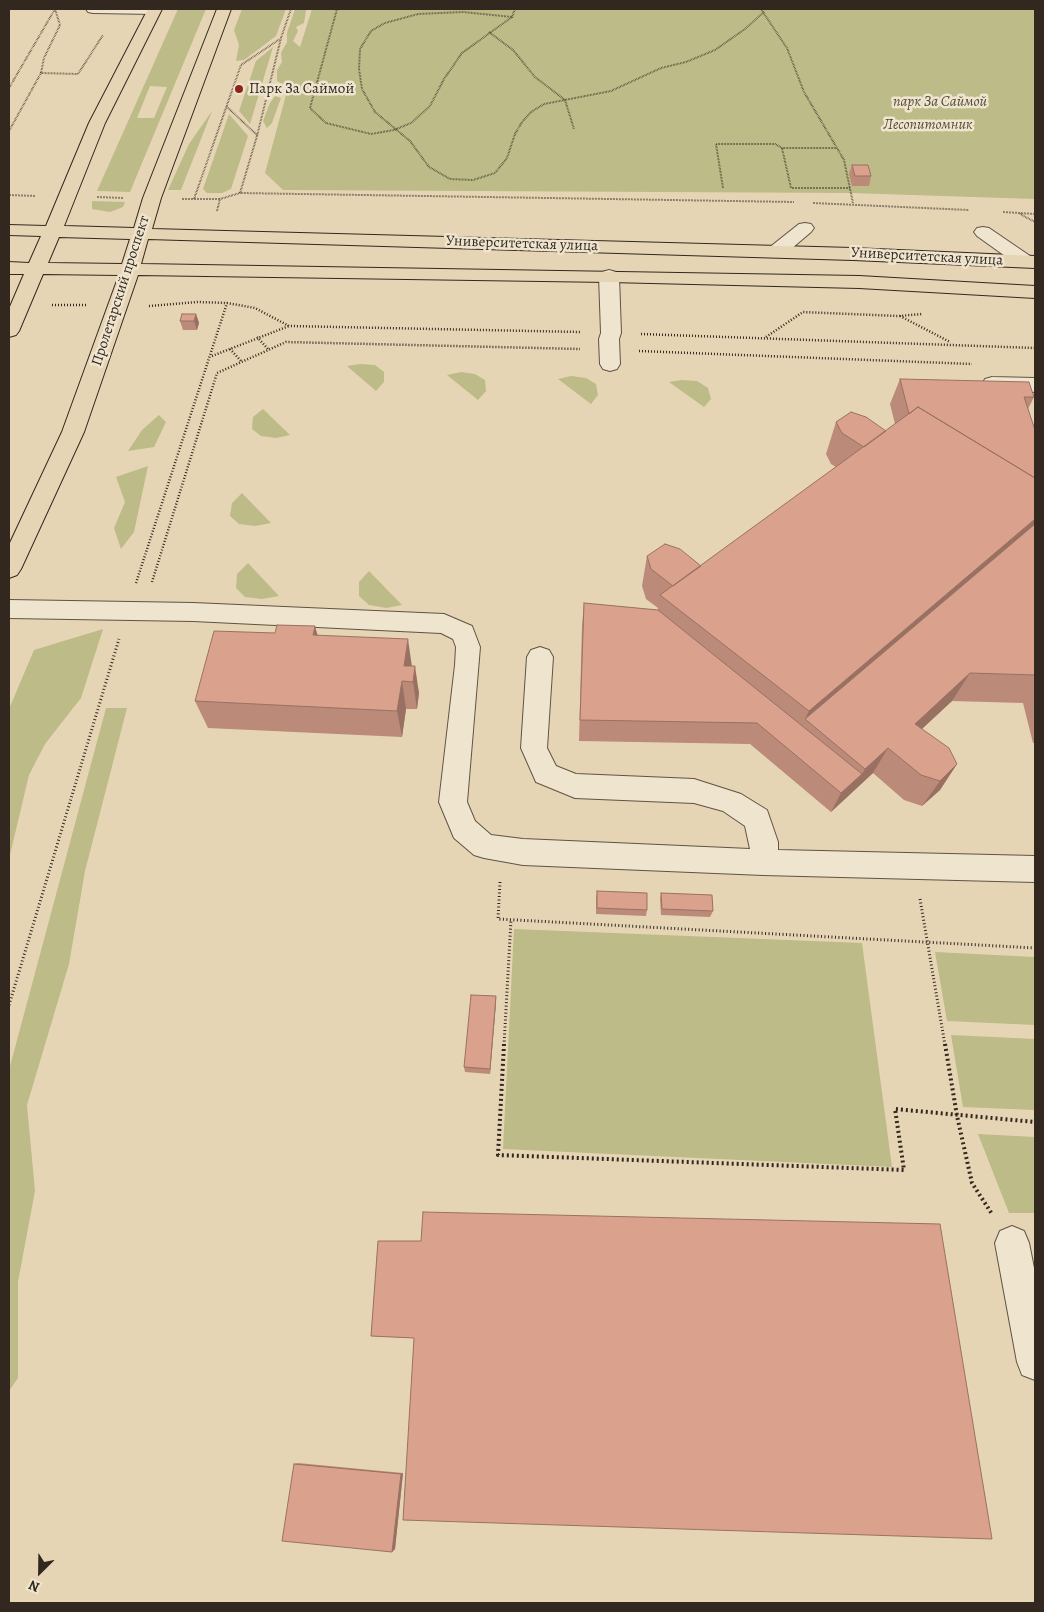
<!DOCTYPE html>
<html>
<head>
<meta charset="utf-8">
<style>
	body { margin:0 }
	#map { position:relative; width:1044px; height:1612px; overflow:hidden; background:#e6d5b4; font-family:Alegreya,serif }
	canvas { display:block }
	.frame { position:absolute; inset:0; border:10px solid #322820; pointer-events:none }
	.north { position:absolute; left:15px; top:1547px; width:50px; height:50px; -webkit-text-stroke:4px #efe4ce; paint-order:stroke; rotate:203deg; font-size:14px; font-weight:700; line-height:20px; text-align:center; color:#322820 }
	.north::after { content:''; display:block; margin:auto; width:18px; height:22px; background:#322820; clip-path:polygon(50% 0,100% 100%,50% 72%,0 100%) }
</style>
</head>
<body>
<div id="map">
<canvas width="1044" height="1612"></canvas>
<div class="frame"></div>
<div class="north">N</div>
</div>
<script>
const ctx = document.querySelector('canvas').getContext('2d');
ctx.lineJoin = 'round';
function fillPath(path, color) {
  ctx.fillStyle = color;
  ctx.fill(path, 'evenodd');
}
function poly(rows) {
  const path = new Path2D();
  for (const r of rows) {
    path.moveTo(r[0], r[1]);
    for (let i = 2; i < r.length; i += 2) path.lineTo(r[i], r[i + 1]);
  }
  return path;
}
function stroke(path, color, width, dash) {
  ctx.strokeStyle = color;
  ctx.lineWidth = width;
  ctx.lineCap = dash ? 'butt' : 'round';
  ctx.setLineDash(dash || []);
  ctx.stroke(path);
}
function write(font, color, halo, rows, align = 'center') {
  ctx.font = font + ' Alegreya,serif';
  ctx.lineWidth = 5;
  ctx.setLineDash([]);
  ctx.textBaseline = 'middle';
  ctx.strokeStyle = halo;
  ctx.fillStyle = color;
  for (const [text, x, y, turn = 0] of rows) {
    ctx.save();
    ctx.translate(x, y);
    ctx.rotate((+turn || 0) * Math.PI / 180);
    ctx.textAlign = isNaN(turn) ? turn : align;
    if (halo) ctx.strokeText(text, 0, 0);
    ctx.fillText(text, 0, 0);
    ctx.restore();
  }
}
fillPath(poly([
	[178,9,206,9,130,192,97,191],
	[150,86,167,87,154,118,137,118],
	[242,9,286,9,276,36,244,60,236,61,239,45,234,30],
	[295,9,306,10,304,23,296,27,298,31,293,41,300,47,312,9,1035,9,1035,199,851,193,283,190,265,173,290,80,282,84,277,81,277,70,282,62,281,53,287,42,287,33],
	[273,47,250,124,239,111,256,61],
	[275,96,281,98,272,123,267,128,263,121,270,103],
	[212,111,181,190,168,190,189,144],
	[229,114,248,136,231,189,222,193,207,193,203,189],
	[92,201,125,202,123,207,110,212,92,209],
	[360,364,375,365,384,372,384,382,376,391,347,366],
	[461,372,475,374,485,380,486,391,478,400,447,375],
	[571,376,586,378,596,384,598,395,591,404,558,379],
	[682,380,697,381,708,388,711,399,704,407,669,382],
	[263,409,290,435,276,438,261,436,252,429,253,417],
	[159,415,166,422,154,447,128,451,142,430],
	[148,466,134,532,121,549,114,528,125,502,116,477],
	[242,493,271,523,255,526,239,524,230,516,232,503],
	[248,563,279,596,262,599,245,597,236,588,237,574],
	[369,571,402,605,386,608,369,605,359,596,359,582],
	[103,629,81,698,45,744,29,775,9,859,9,709,34,650],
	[106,708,127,708,85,871,69,964,27,1105,35,1191,18,1282,18,1378,9,1391,9,1070],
	[514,929,862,943,892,1167,503,1149],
	[935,952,1035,957,1035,1025,947,1021],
	[951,1035,1035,1039,1035,1110,963,1107],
	[978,1134,1035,1137,1035,1213,1009,1213]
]), '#bdbb87');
const minor = poly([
	[86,9,161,9,161,10,154,14,93,13,88,12,86,9],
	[805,223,811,224,814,228,811,232,784,255,770,255,768,251,770,247,799,224,805,223],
	[983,227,989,228,1033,258,1035,262,1033,266,1019,266,977,236,974,232,977,228,983,227],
	[609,270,616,272,619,276,621,333,619,339,620,364,617,369,610,371,603,369,600,364,599,339,601,333,599,276,602,272,609,270],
	[992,377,1035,378,1035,392,985,389,982,384,985,379,992,377],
	[9,600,193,603,444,614,472,626,480,647,467,802,475,821,491,835,523,839,750,849,745,826,723,811,694,803,575,798,536,782,521,748,527,657,531,650,540,647,549,650,553,657,547,748,556,766,576,774,694,779,741,794,767,810,778,842,778,850,1035,856,1035,882,763,875,523,865,484,858,474,855,454,838,439,802,455,665,456,647,453,639,441,633,193,621,9,618,9,600],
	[1012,1226,1024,1231,1029,1243,1035,1273,1035,1380,1022,1375,1017,1362,995,1243,1000,1231,1012,1226]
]);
const major = poly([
	[148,9,162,9,105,123,64,226,134,228,143,198,217,9,231,9,161,198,152,229,853,248,1035,256,1035,268,853,260,148,239,141,264,859,276,1035,286,1035,298,859,288,609,282,138,275,84,432,21,569,17,575,9,578,9,545,62,432,119,275,43,274,19,331,16,335,9,337,9,309,24,274,9,274,9,262,29,263,41,236,9,235,9,225,46,226,89,123,148,9],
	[59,237,130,239,122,264,48,263,59,237]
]);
stroke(minor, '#5f5345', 2);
stroke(major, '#322820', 2);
stroke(poly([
	[337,9,310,108,326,123,371,134,394,130,411,123,430,106,444,79,462,53,512,17,515,9],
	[761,9,787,48,804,92,844,160,853,203],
	[512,17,463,12,418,14,385,23,371,31,360,49,359,69,362,89,375,112,410,141,429,167,450,179,473,180,495,173,507,158,515,134,522,122,531,112,544,104,611,91,661,68,686,62,715,50,745,29,764,12],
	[489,32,513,50,535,77,565,100,574,129],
	[41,73,44,58,60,25,55,9],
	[9,88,55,9],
	[227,107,257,135],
	[9,131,41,73,78,74,103,35],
	[782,148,791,188,850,188],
	[723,188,716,144,775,144,782,148,836,148],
	[240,193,257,136,281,38,291,9],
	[9,195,36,196],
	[97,197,123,198],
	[182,199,220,199,240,193,794,202],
	[194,199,241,65,280,39],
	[813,203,969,210],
	[217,211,220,199],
	[1003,212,1035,214],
	[1020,214,1035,222]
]), '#322820', 2, [0.5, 1]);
stroke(poly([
	[52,305,86,305],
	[149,306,198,302,227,303,255,308,289,326,580,332],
	[900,316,950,342],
	[641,334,1035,348],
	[257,337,269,350],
	[766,337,803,312,899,316,922,314],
	[230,349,242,362],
	[639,351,972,364],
	[212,356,289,326],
	[152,582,217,373,286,342,580,349],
	[136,583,227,303]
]), '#322820', 2.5, [1, 2]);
stroke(poly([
	[500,882,498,919,1035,948],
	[920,899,945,1045],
	[9,1005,119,639],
	[504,1045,511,920]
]), '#322820', 3, [1, 2.5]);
stroke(poly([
	[504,1044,498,1155,904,1170,895,1109,1035,1122],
	[945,1044,957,1116,972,1183,992,1214]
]), '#322820', 4, [2, 3]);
fillPath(minor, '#efe4ce');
fillPath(major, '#e6d5b4');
fillPath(poly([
	[852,165,871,176,869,186,852,186,849,174],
	[196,314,199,323,197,330,183,330,180,321],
	[900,379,1034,397,1028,409,1035,430,1035,743,1033,743,1023,703,952,701,922,729,957,764,940,790,922,806,904,800,873,773,831,812,750,744,579,741,582,626,584,603,658,610,658,608,646,599,642,586,647,556,701,566,836,467,831,464,826,454,836,422,886,431,895,424,890,404],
	[318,635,412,666,419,693,417,709,406,709,402,737,208,728,195,701],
	[597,891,647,910,646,916,596,914,596,898],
	[661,893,713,911,710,917,661,915,660,899],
	[496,996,496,1002,490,1074,465,1072,464,1067],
	[378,1241,414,1338,371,1336],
	[298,1463,403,1473,395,1549,392,1552,294,1464]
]), '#bb8a79');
fillPath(poly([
	[196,314,199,323,197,330,194,321],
	[1035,519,1035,538,805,719,809,711],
	[315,626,323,654,313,635],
	[408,639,412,667,404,666],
	[415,666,419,693,417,709,413,682],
	[970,673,952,701,899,750,915,724],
	[402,681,406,709,402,737,397,711],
	[888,748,873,773,831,812,841,793,862,774,865,769],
	[957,764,940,790,922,806,940,781],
	[496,996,496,1002,490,1074,490,1069],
	[403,1473,395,1549,392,1552,401,1474]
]), '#997163');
const building = poly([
	[852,165,868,165,871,176,855,176,852,165],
	[182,314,196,314,194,321,180,321,182,314],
	[900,379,1029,382,1034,397,1024,397,1035,430,1035,478,918,407,909,414,900,379],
	[918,407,1035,478,1035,519,809,711,660,595,918,407],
	[851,412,866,417,886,431,864,447,842,433,836,422,851,412],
	[1035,524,1035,675,970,673,915,724,949,748,957,764,940,781,921,775,888,748,865,769,805,719,1035,524],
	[665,544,680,549,701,566,673,586,651,569,647,556,665,544],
	[584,603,658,610,862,774,841,793,757,723,580,720,584,603],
	[277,625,315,626,313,635,408,639,404,666,415,666,413,682,402,681,397,711,195,701,214,631,275,633,277,625],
	[597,891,647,893,647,910,597,908,597,891],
	[661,893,712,895,713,911,662,909,661,893],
	[471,995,496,996,490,1069,464,1067,471,995],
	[423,1212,940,1224,992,1539,403,1520,414,1338,371,1336,378,1241,421,1241,423,1212],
	[294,1464,401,1474,392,1552,282,1541,294,1464]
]);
fillPath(building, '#daa18d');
stroke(building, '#997163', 1);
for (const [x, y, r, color] of [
	[239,89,5,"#8f2418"]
]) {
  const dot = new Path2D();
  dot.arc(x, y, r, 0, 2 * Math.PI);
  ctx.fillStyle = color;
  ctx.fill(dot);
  stroke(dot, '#efe4ce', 2);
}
write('15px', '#322820', '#efe4ce', [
	["Парк За Саймой",249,89]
], 'left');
write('italic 15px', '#554d3a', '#efe4ce', [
	["парк За Саймой",940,102],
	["Лесопитомник",928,125]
]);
write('15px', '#322820', '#efe4ce', [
	["Университетская улица",522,244,2],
	["Университетская улица",927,257,3],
	["Пролетарский проспект",121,291,-72]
]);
</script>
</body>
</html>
